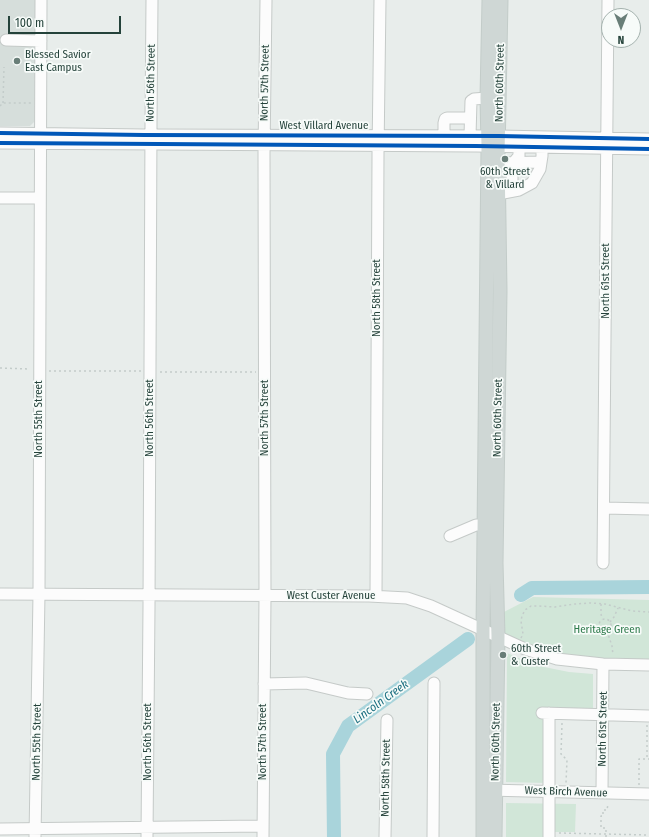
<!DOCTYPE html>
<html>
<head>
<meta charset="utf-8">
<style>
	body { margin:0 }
	#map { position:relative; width:649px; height:837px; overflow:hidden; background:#e8edeb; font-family:"Fira Sans Condensed",sans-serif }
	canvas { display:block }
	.north { position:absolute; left:601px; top:8px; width:40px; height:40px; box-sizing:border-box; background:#f7fbf9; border:1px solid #a3b1ad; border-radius:50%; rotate:180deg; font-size:11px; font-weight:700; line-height:16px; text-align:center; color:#24423a }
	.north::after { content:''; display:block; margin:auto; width:14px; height:18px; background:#697e78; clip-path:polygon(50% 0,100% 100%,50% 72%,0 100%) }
	.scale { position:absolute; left:8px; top:16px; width:113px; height:18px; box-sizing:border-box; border:2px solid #24423a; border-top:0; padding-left:5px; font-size:12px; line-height:14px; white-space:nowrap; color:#24423a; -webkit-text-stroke:3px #f7fbf9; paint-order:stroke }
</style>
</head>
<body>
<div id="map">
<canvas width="649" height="837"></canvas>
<div class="north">N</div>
<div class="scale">100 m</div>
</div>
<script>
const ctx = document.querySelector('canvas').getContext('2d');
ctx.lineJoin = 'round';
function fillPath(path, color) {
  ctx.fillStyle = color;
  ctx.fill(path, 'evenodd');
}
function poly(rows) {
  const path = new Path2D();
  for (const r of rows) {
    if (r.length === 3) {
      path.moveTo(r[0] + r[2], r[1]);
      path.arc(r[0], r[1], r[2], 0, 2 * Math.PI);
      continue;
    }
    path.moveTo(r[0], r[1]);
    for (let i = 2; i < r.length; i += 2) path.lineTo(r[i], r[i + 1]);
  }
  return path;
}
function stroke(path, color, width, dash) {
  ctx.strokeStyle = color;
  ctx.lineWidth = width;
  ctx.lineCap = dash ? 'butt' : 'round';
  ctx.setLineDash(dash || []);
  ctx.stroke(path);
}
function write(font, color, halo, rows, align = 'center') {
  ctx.font = font + ' "Fira Sans Condensed",sans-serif';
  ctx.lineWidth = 3.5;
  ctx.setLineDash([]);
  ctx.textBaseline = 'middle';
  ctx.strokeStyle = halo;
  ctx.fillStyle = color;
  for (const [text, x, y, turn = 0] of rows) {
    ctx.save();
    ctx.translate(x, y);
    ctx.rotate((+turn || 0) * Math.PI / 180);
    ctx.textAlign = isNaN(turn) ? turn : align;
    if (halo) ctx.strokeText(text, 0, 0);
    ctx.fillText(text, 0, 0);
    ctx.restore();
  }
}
fillPath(poly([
	[0,0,36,0,34,122,30,126,0,126]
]), '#d6dedb');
fillPath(poly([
	[533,597,649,600,649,661,595,660,556,655,525,645,502,634,502,613],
	[507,653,532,664,544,667,569,672,593,674,593,711,541,718,545,719,546,783,506,782],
	[506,803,576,804,575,832,546,832,546,837,506,837]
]), '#d1e6d8');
stroke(poly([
	[521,595,532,588,649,587],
	[334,837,333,754,348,726,468,639]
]), '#a9d4db', 14);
const minor = poly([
	[6,40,41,41],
	[0,133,144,135,499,136,649,139],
	[444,136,444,123,445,119,447,118,470,118],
	[470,136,471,101,474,99,487,98],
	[0,143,476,146,649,149],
	[498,163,541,162],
	[512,191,512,168,514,162,519,156,519,147],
	[492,194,498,194,519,190,532,183,540,169,542,156,542,147],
	[0,198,40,198],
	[604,508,649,509],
	[450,536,476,525,484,525],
	[603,563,608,0],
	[0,594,369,596,407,598,431,606,525,649,557,659,603,664,649,665],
	[376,596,378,154,380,0],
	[264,684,306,683,348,693,367,694],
	[542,713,649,716],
	[549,713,549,837],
	[488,790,649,794],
	[602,793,603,664],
	[0,829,263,826],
	[35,837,39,594,41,0],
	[147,837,149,606,151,124,152,0],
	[263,837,265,596,264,153,266,0],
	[385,837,387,720],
	[433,837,434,683]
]);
const major = poly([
	[483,837,483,630,488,146,487,98,489,0],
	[495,837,498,636,496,563,500,291,498,155,501,0]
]);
stroke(minor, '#c5cac8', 13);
stroke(major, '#c3ccc9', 15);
stroke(poly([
	[3,103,4,67],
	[0,106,3,103,31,103],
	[0,368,30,369],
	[49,371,141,371],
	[160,372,256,372],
	[601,604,601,614,602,619],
	[605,625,6],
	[610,622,614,617,618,608],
	[607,631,612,646,613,655],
	[521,638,523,634,521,621,522,616,525,610,531,606,538,606,555,607,575,604,591,603,605,604,632,611,649,612],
	[562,723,561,754,567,760,566,783],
	[647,725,647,759],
	[639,785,639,759,649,759],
	[559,833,649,835],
	[606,837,606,828,601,828,601,816,603,816,603,810,607,810,608,804]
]), '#c3ccca', 1.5, [2, 3]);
stroke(minor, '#fcfcfc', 11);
stroke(major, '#cfd7d5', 13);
stroke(poly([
	[0,133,144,135,499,136,649,139],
	[0,143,476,146,649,149]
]), '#0057b8', 4);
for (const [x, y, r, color] of [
	[17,61,4,"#697e78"],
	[505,159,4,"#697e78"],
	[503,655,4,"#697e78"]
]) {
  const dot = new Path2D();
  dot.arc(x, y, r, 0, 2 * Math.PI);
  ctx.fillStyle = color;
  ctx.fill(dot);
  stroke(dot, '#f7fbf9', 1.5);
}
write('11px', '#24423a', '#f7fbf9', [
	["Blessed Savior",25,55],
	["East Campus",25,68],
	["60th Street",505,172,"center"],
	["& Villard",505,185,"center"],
	["60th Street",511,649],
	["& Custer",511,662]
], 'left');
write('11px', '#24423a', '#f7fbf9', [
	["North 56th Street",151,83,-89],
	["North 57th Street",265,83,-89],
	["North 60th Street",500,83,-89],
	["West Villard Avenue",324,126],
	["North 61st Street",606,281,-90],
	["North 58th Street",377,298,-90],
	["North 56th Street",150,418,-90],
	["North 57th Street",265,418,-90],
	["North 60th Street",498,418,-89],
	["North 55th Street",39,419,-90],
	["West Custer Avenue",331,596],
	["North 61st Street",603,729,-89],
	["North 55th Street",37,742,-89],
	["North 56th Street",148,742,-90],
	["North 57th Street",263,742,-90],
	["North 60th Street",496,742,-89],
	["North 58th Street",386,778,-89],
	["West Birch Avenue",566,792,2]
]);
write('11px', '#2d7a4b', '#f7fbf9', [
	["Heritage Green",607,630]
]);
write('italic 12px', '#1c6f80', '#f7fbf9', [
	["Lincoln Creek",381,702,-36]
]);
</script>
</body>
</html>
